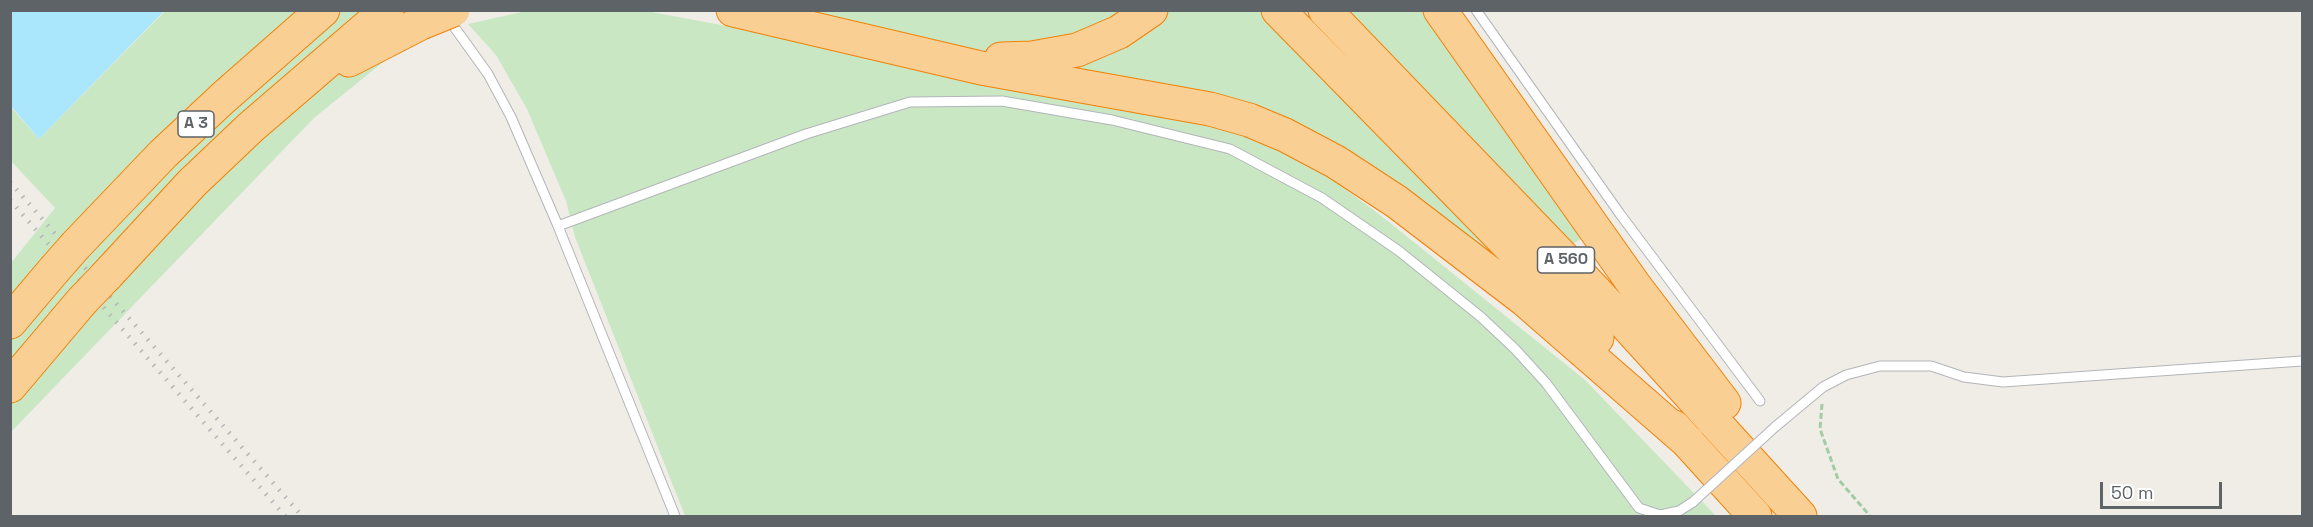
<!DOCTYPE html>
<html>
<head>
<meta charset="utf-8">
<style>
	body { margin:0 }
	#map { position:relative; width:2313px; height:527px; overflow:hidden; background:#f0ede7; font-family:"Space Grotesk",sans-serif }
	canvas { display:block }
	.frame { position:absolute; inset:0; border:12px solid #5e6367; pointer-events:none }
	.scale { position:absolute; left:2100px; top:482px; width:122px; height:27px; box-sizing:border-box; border:3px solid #5e6367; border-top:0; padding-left:8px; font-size:18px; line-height:21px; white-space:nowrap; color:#5e6367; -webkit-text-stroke:4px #fff; paint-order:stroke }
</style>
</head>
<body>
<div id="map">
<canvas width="2313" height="527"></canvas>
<div class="frame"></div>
<div class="scale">50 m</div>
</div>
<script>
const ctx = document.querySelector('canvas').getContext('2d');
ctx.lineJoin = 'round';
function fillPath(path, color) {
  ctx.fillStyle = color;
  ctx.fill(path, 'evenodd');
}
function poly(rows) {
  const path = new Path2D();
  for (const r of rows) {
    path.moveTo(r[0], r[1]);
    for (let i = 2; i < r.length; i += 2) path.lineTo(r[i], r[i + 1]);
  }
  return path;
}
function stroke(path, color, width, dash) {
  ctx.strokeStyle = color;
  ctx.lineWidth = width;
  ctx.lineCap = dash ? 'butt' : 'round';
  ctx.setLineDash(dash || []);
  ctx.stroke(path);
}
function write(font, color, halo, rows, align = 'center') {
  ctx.font = font + ' "Space Grotesk",sans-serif';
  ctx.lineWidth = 5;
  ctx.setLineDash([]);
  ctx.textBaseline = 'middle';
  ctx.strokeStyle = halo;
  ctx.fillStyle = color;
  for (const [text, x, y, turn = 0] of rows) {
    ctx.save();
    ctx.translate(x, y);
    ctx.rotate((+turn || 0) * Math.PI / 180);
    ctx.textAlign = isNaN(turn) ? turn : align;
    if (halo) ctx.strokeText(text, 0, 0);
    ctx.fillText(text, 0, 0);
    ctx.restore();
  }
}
fillPath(poly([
	[165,11,446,11,314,118,11,432,11,263,55,208,11,161,10,106,39,139],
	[526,11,646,11,980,73,1218,122,1282,143,1379,214,1585,380,1716,516,685,516,575,237,566,201,527,109,496,55,468,24],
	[787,11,1431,11,1584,237,1520,278,1217,98]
]), '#cae7c4');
fillPath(poly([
	[10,11,11,10,164,11,39,139,11,106]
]), '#aae7fd');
const lane = poly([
	[1476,10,1620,214,1760,401],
	[447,17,488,74,511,117,558,226,675,516],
	[558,226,806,134,910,102,1002,101,1112,120,1230,149,1322,198,1399,251,1481,317,1515,349,1546,383,1639,508,1660,515,1679,511,1693,502],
	[1775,427,1823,387,1846,375,1880,366,1931,366,1964,377,2003,382,2302,361]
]);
const highway = poly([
	[733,10,981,68,1210,109,1249,120,1285,135,1336,162,1397,202,1525,300,1688,442],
	[1278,10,1525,262,1597,338],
	[1325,10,1599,295,1800,516],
	[1440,10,1635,286,1724,403],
	[1001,59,1032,58,1077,50,1119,32,1151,10],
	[349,60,421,23],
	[76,245,163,154,223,98,323,10],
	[106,276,192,183,251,127,387,10],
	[10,322,54,270],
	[10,386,82,301],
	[1674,427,1755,516]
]);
stroke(lane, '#b2b5b9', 11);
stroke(highway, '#f18106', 35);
stroke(poly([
	[1822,404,1820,429,1838,479,1870,516]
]), '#a1cca5', 3, [6, 3]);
stroke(lane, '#fff', 9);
stroke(highway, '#facf94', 33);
stroke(poly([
	[10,182,302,516],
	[10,200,285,516]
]), '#b5b6b7', 4.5, [1.5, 8]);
const laneBridge = poly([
	[1693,502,1775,427]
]);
const highwayBridge = poly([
	[421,23,453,10],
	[54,270,76,245],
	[82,301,106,276]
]);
stroke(laneBridge, '#b2b5b9', 11, []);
stroke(highwayBridge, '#f18106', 35, []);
stroke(laneBridge, '#fff', 9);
stroke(highwayBridge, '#facf94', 33);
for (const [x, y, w] of [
	[196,124,36],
	[1566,260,57]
]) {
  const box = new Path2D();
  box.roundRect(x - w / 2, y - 13, w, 26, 4.5);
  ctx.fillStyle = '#fff';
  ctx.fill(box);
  stroke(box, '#5e6367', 1.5);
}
write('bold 16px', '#5e6367', null, [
	["A 3",196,124],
	["A 560",1566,260]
]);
</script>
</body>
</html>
